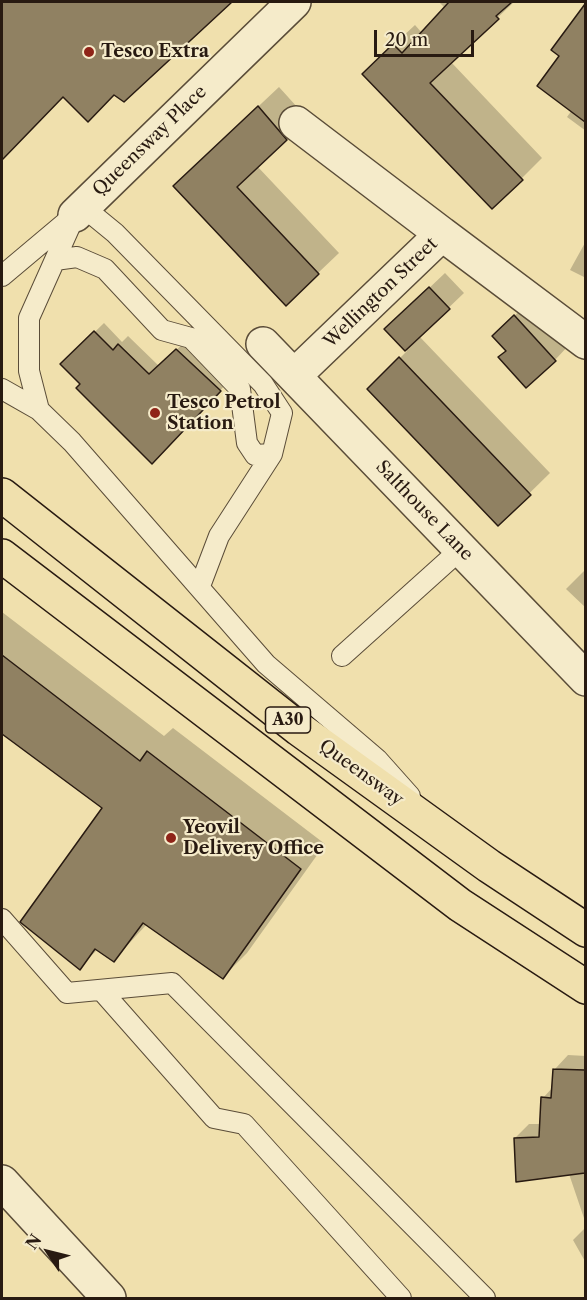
<!DOCTYPE html>
<html>
<head>
<meta charset="utf-8">
<style>
	body { margin:0 }
	#map { position:relative; width:587px; height:1300px; overflow:hidden; background:#f0e0ad; font-family:"Libre Caslon Text",serif }
	canvas { display:block }
	.frame { position:absolute; inset:0; border:3px solid #281a11; pointer-events:none }
	.north { position:absolute; left:18px; top:1222px; width:60px; height:60px; -webkit-text-stroke:4px #f5ebca; paint-order:stroke; rotate:305deg; font-size:16px; font-weight:700; line-height:24px; text-align:center; color:#281a11 }
	.north::after { content:''; display:block; margin:auto; width:21px; height:27px; background:#281a11; clip-path:polygon(50% 0,100% 100%,50% 72%,0 100%) }
	.scale { position:absolute; left:374px; top:30px; width:100px; height:27px; box-sizing:border-box; border:3px solid #281a11; border-top:0; padding-left:8px; font-size:18px; line-height:21px; white-space:nowrap; color:#281a11; -webkit-text-stroke:4px #f5ebca; paint-order:stroke }
</style>
</head>
<body>
<div id="map">
<canvas width="587" height="1300"></canvas>
<div class="frame"></div>
<div class="north">N</div>
<div class="scale">20 m</div>
</div>
<script>
const ctx = document.querySelector('canvas').getContext('2d');
ctx.lineJoin = 'round';
function fillPath(path, color) {
  ctx.fillStyle = color;
  ctx.fill(path, 'evenodd');
}
function poly(rows) {
  const path = new Path2D();
  for (const r of rows) {
    path.moveTo(r[0], r[1]);
    for (let i = 2; i < r.length; i += 2) path.lineTo(r[i], r[i + 1]);
  }
  return path;
}
function stroke(path, color, width, dash) {
  ctx.strokeStyle = color;
  ctx.lineWidth = width;
  ctx.lineCap = dash ? 'butt' : 'round';
  ctx.setLineDash(dash || []);
  ctx.stroke(path);
}
function write(font, color, halo, rows, align = 'center') {
  ctx.font = font + ' "Libre Caslon Text",serif';
  ctx.lineWidth = 4.5;
  ctx.setLineDash([]);
  ctx.textBaseline = 'middle';
  ctx.strokeStyle = halo;
  ctx.fillStyle = color;
  for (const [text, x, y, turn = 0] of rows) {
    ctx.save();
    ctx.translate(x, y);
    ctx.rotate((+turn || 0) * Math.PI / 180);
    ctx.textAlign = isNaN(turn) ? turn : align;
    if (halo) ctx.strokeText(text, 0, 0);
    ctx.fillText(text, 0, 0);
    ctx.restore();
  }
}
fillPath(poly([
	[2,2,230,2,115,93,63,95,2,158],
	[439,2,514,2,451,62,542,158,521,179,385,53,415,25,422,33,445,8],
	[586,6,586,131,567,117,572,110,561,56,553,50],
	[279,87,307,118,257,166,339,253,318,273,196,165],
	[586,241,586,278,570,270],
	[445,273,464,293,419,336,550,473,498,524,369,389,407,351,386,329],
	[530,301,569,345,555,360,508,350,509,321],
	[104,323,122,342,128,336,159,366,186,341,229,381,152,462,62,364],
	[586,569,586,608,566,589],
	[2,612,164,736,173,728,325,844,247,953,223,977,147,924,114,960,98,949,79,968,104,807,2,732],
	[568,1055,586,1056,586,1224,569,1174,515,1138,529,1124,541,1124,543,1098,553,1087,555,1069],
	[586,1227,586,1263,573,1240]
]), '#0003');
const building = poly([
	[2,2,232,2,124,102,114,95,88,122,63,97,2,160,2,2],
	[449,2,512,2,496,16,499,19,430,83,523,180,492,209,362,74,393,44,402,53,449,2],
	[585,4,585,122,537,86,559,56,551,50,585,4],
	[258,106,287,140,237,187,319,274,286,306,173,186,258,106],
	[429,287,450,309,405,351,384,329,429,287],
	[514,315,556,361,526,388,498,357,506,351,492,336,514,315],
	[94,331,113,350,118,344,149,374,176,349,221,391,152,464,76,388,80,384,60,364,94,331],
	[399,357,531,495,498,526,367,389,399,357],
	[2,655,140,761,147,751,301,869,223,979,143,923,114,962,95,949,80,970,20,922,102,808,2,734,2,655],
	[553,1069,585,1070,585,1173,516,1182,514,1138,539,1137,541,1097,551,1098,553,1069]
]);
fillPath(building, '#908162');
stroke(building, '#281a11', 1.5);
const lane = poly([
	[55,260,77,257,105,269,162,330,191,338,240,389,247,443,255,455,272,454,282,413,263,384,115,233,82,206],
	[2,276,71,218],
	[2,389,39,410,72,442,266,664,377,759,410,796],
	[39,410,29,371,29,318,75,215],
	[200,586,219,536,272,454],
	[342,656,461,549],
	[2,919,67,993,172,983,485,1298],
	[101,990,214,1118,244,1124,401,1298]
]);
const street = poly([
	[296,123,442,234],
	[75,215,294,2],
	[263,344,586,679],
	[294,376,442,234,586,342],
	[2,1182,109,1298]
]);
const highway = poly([
	[2,495,299,729,489,866,586,930],
	[2,556,460,905,586,987]
]);
stroke(lane, '#5a4c38', 22);
stroke(street, '#5a4c38', 36);
stroke(highway, '#281a11', 36);
stroke(lane, '#f5ebca', 20);
stroke(street, '#f5ebca', 33);
stroke(highway, '#f0e0ad', 33);
for (const [x, y, r, color] of [
	[89,52,6,"#8f2418"],
	[155,413,6,"#8f2418"],
	[171,838,6,"#8f2418"]
]) {
  const dot = new Path2D();
  dot.arc(x, y, r, 0, 2 * Math.PI);
  ctx.fillStyle = color;
  ctx.fill(dot);
  stroke(dot, '#f5ebca', 2);
}
for (const [x, y, w] of [
	[288,720,45]
]) {
  const box = new Path2D();
  box.roundRect(x - w / 2, y - 13, w, 26, 4.5);
  ctx.fillStyle = '#f5ebca';
  ctx.fill(box);
  stroke(box, '#281a11', 1.5);
}
write('bold 16px', '#281a11', null, [
	["A30",288,720]
]);
write('bold 18px', '#281a11', '#f5ebca', [
	["Tesco Extra",101,52],
	["Tesco Petrol",167,403],
	["Station",167,424],
	["Yeovil",183,828],
	["Delivery Office",183,849]
], 'left');
write('18px', '#281a11', '#f5ebca', [
	["Queensway Place",150,141,-44],
	["Wellington Street",381,293,-44],
	["Salthouse Lane",424,511,46],
	["Queensway",361,773,36]
]);
</script>
</body>
</html>
